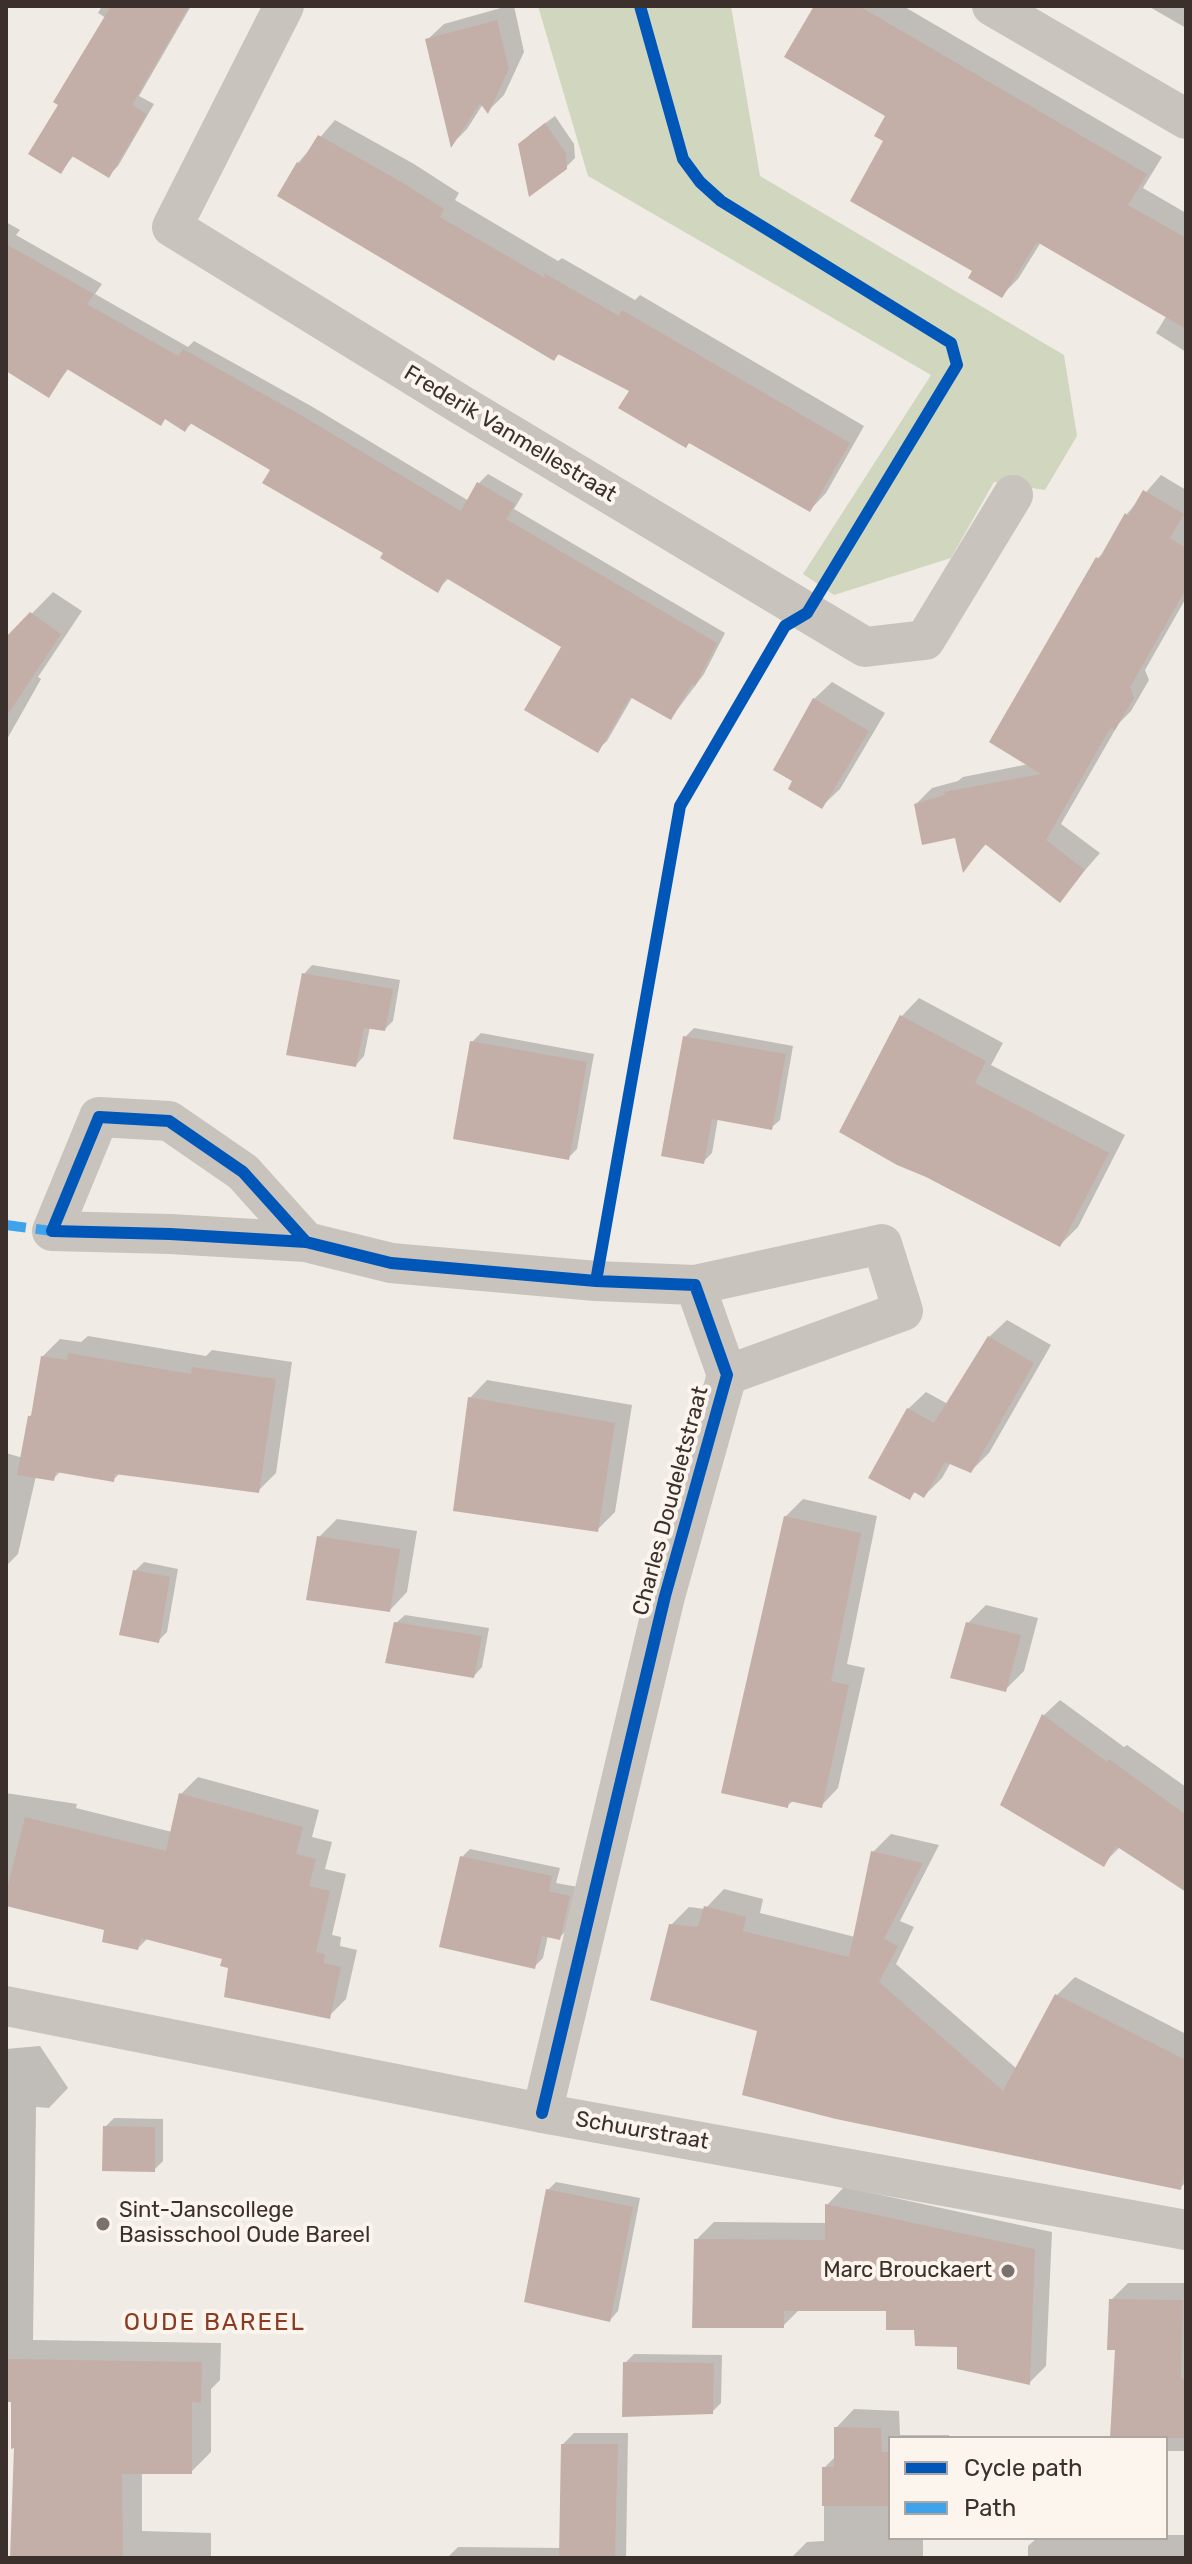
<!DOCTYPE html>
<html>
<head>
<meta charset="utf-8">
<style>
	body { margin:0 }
	#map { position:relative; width:1192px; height:2564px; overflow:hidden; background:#f0ebe5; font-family:Rubik,sans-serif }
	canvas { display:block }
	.frame { position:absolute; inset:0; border:8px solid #3b302b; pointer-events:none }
	.legend { position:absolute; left:888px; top:2436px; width:280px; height:104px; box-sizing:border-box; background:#fbf5ee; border:2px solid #aea6a0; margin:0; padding:10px 14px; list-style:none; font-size:24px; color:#3b302b }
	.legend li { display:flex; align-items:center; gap:16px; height:40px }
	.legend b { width:40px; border:2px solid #aea6a0 }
</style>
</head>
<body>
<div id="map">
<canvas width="1192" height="2564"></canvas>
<div class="frame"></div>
<ul class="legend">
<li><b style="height:10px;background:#0057b8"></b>Cycle path</li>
<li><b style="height:10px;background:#3fa3eb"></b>Path</li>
</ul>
</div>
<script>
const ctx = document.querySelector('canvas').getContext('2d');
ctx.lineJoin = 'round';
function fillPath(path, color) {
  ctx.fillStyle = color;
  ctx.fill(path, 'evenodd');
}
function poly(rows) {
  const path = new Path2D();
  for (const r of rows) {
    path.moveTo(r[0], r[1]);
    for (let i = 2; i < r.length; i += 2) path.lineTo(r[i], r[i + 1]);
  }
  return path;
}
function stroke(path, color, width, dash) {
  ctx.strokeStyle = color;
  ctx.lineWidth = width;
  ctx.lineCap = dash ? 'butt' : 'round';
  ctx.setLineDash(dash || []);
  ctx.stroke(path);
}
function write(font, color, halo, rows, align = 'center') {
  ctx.font = font + ' Rubik,sans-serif';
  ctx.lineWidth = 8;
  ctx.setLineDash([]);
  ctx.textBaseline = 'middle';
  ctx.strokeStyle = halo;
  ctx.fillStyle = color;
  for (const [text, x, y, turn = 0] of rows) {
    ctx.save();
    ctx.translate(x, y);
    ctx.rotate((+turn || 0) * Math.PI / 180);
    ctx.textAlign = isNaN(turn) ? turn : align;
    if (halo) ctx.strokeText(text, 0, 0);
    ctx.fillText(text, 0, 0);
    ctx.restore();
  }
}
fillPath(poly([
	[538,6,731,6,760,176,1064,355,1077,436,1045,490,994,482,951,558,834,595,803,574,931,375,588,176]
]), '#d1d6bf');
fillPath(poly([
	[102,6,191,6,139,96,154,104,118,166,109,175,74,155,61,172,106,18,98,13],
	[508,6,514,6,524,52,504,95,488,111,483,104,467,129,452,144,427,40,444,24],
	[817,6,903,6,1162,157,1143,188,1186,213,1186,352,1156,333,1167,315,1041,242,1018,279,1001,296,975,270,886,140,888,116],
	[1148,6,1186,6,1186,28],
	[555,116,574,144,575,158,566,167,529,135],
	[335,120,414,164,459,193,455,200,558,261,562,258,635,300,640,295,864,426,826,493,810,510,631,390,560,353,554,359,298,163],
	[6,222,20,230,16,235,102,284,95,294,188,347,194,341,311,406,469,501,479,483,488,474,523,494,514,509,725,633,704,674,671,718,633,696,607,741,597,750,564,647,449,578,437,590,272,469,193,422,185,430,166,417,69,368,48,396,6,352],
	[1161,475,1186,490,1186,598,1145,670,1149,680,1131,711,1119,723,1061,824,1100,853,1059,900,987,843,964,869,956,836,916,804,932,788,958,781,963,777,1029,764,991,741,1098,558,1106,550,1126,515],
	[53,592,82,611,38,677,41,679,6,741,6,640],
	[832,682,885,713,840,789,822,806,814,699],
	[312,965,400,980,393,1021,385,1029,370,1027,364,1056,356,1065,304,974],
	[919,998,1003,1043,991,1065,1125,1135,1078,1227,1060,1245,842,1131,902,1016],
	[694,1028,793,1046,780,1120,771,1128,718,1118,712,1153,703,1162,685,1037],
	[481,1033,594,1054,577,1149,568,1158,472,1042],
	[1007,1320,1051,1345,989,1453,971,1471,951,1462,942,1478,924,1496,916,1491,909,1498,908,1409,926,1392,948,1404,989,1337],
	[88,1336,206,1356,212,1350,292,1362,276,1473,258,1491,120,1473,113,1480,61,1471,53,1479,36,1476,18,1554,6,1566,6,1453,23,1458,30,1416,34,1412,42,1357,60,1339,81,1342],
	[487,1380,632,1405,615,1512,597,1530,470,1398],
	[803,1499,877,1516,847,1664,865,1668,838,1788,821,1806,794,1800,787,1806,785,1517],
	[337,1519,417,1531,407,1592,390,1610,319,1537],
	[144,1562,178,1569,167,1632,158,1641,135,1571],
	[986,1605,1038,1618,1024,1671,1006,1689,968,1623],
	[405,1615,489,1628,482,1667,474,1676,396,1623],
	[1060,1700,1124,1747,1127,1745,1186,1787,1186,1891,1120,1847,1103,1864,1003,1804,1044,1715],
	[198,1777,319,1810,312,1837,332,1842,325,1869,346,1874,332,1935,341,1937,340,1946,357,1950,346,1999,329,2016,224,1958,148,1938,138,1948,107,1929,6,1904,6,1793,77,1804,76,1808,172,1832,181,1794],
	[891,1834,939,1845,900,1921,914,1927,896,1964,1017,2069,1057,1995,1075,1977,1186,2034,1186,2182,1180,2188,760,2030,671,1925,689,1907,705,1909,724,1889,763,1899,760,1913,855,1937,873,1852],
	[470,1849,560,1868,556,1883,578,1887,568,1929,559,1938,548,1935,543,1958,534,1967,462,1857],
	[40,2046,68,2088,49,2108,36,2107,33,2340,221,2343,220,2380,211,2389,211,2452,191,2472,142,2472,142,2531,211,2533,211,2558,13,2558,16,2446,13,2400,6,2400,6,2049],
	[114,2118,163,2119,163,2161,154,2170,105,2127],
	[556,2182,640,2198,618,2311,610,2320,548,2190],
	[844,2187,1052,2232,1046,2366,1029,2383,959,2345,916,2328,888,2309,800,2309,783,2326,696,2240,714,2222,827,2223,827,2205],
	[1128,2283,1186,2283,1186,2451,1166,2451,1166,2438,1112,2438,1117,2348,1111,2300],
	[634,2354,722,2355,721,2403,712,2412,625,2363],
	[854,2409,899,2411,900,2435,949,2435,949,2438,890,2438,890,2538,923,2538,923,2558,791,2558,807,2542,824,2541,824,2468,836,2456,836,2428],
	[574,2433,628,2433,626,2558,447,2558,458,2547,561,2548,563,2444],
	[1166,2535,1186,2535,1186,2558,1028,2558,1028,2546,1037,2538,1166,2538]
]), '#0003');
fillPath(poly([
	[111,6,189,6,132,105,147,114,109,178,72,156,61,174,28,154,58,105,53,102],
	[814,6,859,6,1147,174,1128,205,1186,238,1186,329,1037,242,1002,298,968,278,972,271,850,201,883,141,874,136,885,116,784,57],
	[497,20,509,69,488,114,480,103,451,148,425,39],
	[545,123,566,153,567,169,529,197,518,144],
	[318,135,398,180,444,209,440,217,545,278,544,273,619,316,622,310,850,443,810,512,689,443,686,448,618,408,629,391,558,354,554,361,277,196,297,162,300,164],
	[6,244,94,294,87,304,178,356,183,349,301,415,461,511,477,482,515,504,506,519,717,643,695,686,692,684,671,720,630,697,598,753,524,710,561,647,446,578,438,593,380,558,383,553,262,483,270,470,190,423,185,432,165,419,161,426,67,369,49,398,6,371],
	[1143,490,1184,514,1170,538,1186,548,1186,589,1130,687,1134,698,1115,730,1111,727,1046,840,1085,870,1060,903,985,844,963,873,955,838,922,845,914,804,945,795,944,792,1041,774,989,742,1096,557,1099,559,1125,513,1128,516],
	[30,612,61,634,6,717,6,637],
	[813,698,869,731,822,809,788,789,792,781,773,770],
	[302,973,393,989,385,1031,364,1028,356,1067,286,1055],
	[900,1015,986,1061,975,1083,1109,1153,1060,1247,926,1177,897,1165,839,1132],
	[683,1036,786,1054,772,1130,712,1119,704,1164,661,1156],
	[470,1041,587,1062,569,1160,453,1139],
	[988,1336,1034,1363,971,1473,945,1462,924,1498,914,1492,910,1500,868,1478,907,1408,934,1423],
	[68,1353,191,1374,192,1367,276,1379,259,1493,115,1474,114,1482,56,1472,54,1481,17,1475,28,1416,31,1416,41,1356,67,1360],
	[468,1397,615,1423,598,1532,453,1511],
	[784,1516,861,1533,831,1681,849,1685,822,1808,789,1801,788,1808,721,1793],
	[317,1536,400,1549,390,1612,306,1600],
	[133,1570,170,1577,159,1643,119,1635],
	[394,1622,482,1636,474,1678,385,1663],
	[966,1622,1021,1635,1006,1692,950,1678],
	[1042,1714,1107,1762,1109,1759,1186,1815,1186,1892,1116,1846,1104,1867,1000,1805],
	[179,1793,303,1827,296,1854,316,1859,309,1886,330,1891,316,1952,325,1954,324,1963,341,1967,330,2019,224,1997,228,1968,220,1966,222,1959,141,1938,138,1950,102,1942,104,1930,6,1906,6,1893,25,1817,166,1851],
	[871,1851,923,1863,884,1939,898,1946,879,1982,1003,2091,1055,1994,1186,2060,1186,2162,1181,2190,836,2119,742,2095,757,2031,650,2000,669,1924,698,1927,704,1906,746,1917,743,1931,849,1957],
	[460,1856,552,1876,549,1891,570,1896,560,1940,542,1936,535,1969,439,1947],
	[103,2126,155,2127,155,2172,102,2171],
	[546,2189,633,2207,610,2322,524,2302],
	[825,2204,1035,2249,1030,2385,957,2369,957,2347,915,2346,914,2330,886,2330,886,2311,784,2311,784,2328,692,2328,694,2239,825,2240],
	[1109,2299,1183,2300,1181,2379,1186,2379,1186,2438,1110,2438,1115,2350,1107,2350],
	[6,2359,202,2362,201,2403,192,2402,192,2474,122,2474,123,2558,10,2558,14,2448,11,2449,11,2402,6,2402],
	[623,2362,714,2363,713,2414,622,2417],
	[834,2427,881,2428,882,2452,890,2452,890,2506,822,2506,822,2467,834,2467],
	[561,2444,618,2444,615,2558,559,2558]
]), '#c3afa7');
stroke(poly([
	[284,6,172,227,463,406,865,647,925,640,1013,495],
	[992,6,1186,119],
	[306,1242,170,1234,52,1231,99,1117,169,1121,243,1172,306,1242,391,1263,596,1281,695,1285,727,1375,665,1596,542,2113],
	[695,1285,882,1244,903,1311,727,1375],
	[6,2006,542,2113,1186,2230]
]), '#c9c3be', 40);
stroke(poly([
	[6,1225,52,1231]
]), '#3fa3eb', 10, [20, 10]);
stroke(poly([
	[306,1242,170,1234,52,1231,99,1117,169,1121,243,1172,306,1242,391,1263,596,1281,695,1285,727,1375,665,1596,542,2113],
	[596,1281,680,806,785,626,807,613,957,365,951,343,721,201,700,182,683,159,640,6]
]), '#0057b8', 12);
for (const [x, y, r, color] of [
	[103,2224,8,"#7a716c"],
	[1008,2271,8,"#7a716c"]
]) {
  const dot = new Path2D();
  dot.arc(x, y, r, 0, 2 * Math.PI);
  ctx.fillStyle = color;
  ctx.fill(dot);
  stroke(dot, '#fbf5ee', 3);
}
write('22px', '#3b302b', '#fbf5ee', [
	["Frederik Vanmellestraat",510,434,31],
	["Charles Doudeletstraat",671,1501,-75],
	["Schuurstraat",642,2131,10]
]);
write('22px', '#3b302b', '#fbf5ee', [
	["Sint-Janscollege",119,2211],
	["Basisschool Oude Bareel",119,2236],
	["Marc Brouckaert",992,2271,"right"]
], 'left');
ctx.letterSpacing = '2px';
write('24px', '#8c3b22', '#fbf5ee', [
	["OUDE BAREEL",215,2323]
]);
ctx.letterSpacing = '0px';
</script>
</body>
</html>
